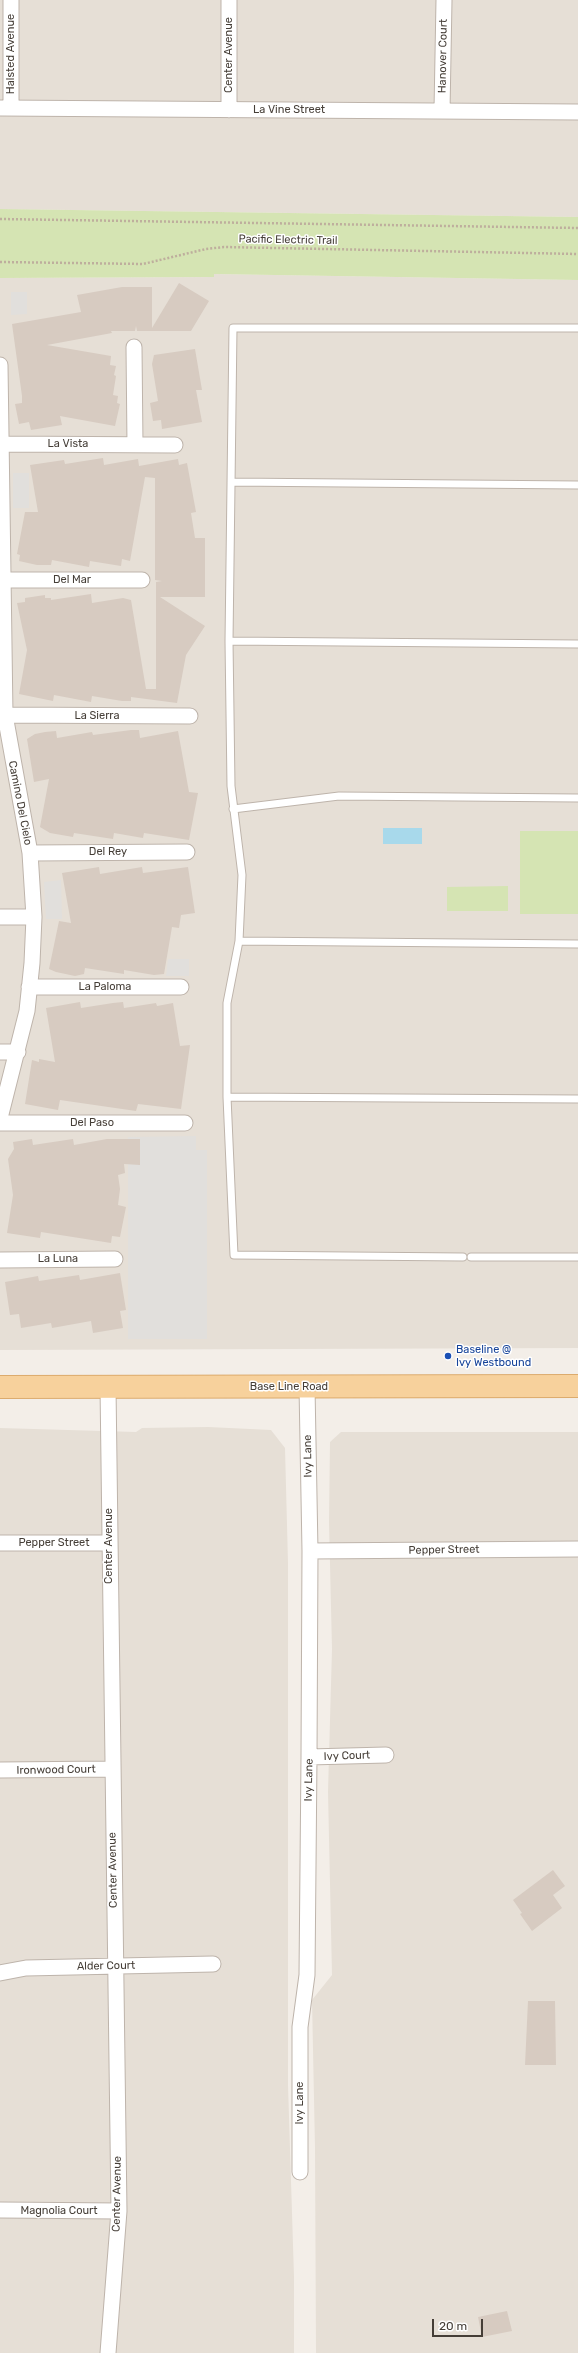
<!DOCTYPE html>
<html>
<head>
<meta charset="utf-8">
<style>
	body { margin:0 }
	#map { position:relative; width:578px; height:2353px; overflow:hidden; background:#f3eee8; font-family:Rubik,sans-serif }
	canvas { display:block }
	.scale { position:absolute; left:432px; top:2319px; width:51px; height:18px; box-sizing:border-box; border:2px solid #453e37; border-top:0; padding-left:5px; font-size:12px; line-height:14px; white-space:nowrap; color:#453e37; -webkit-text-stroke:3px #fff; paint-order:stroke }
</style>
</head>
<body>
<div id="map">
<canvas width="578" height="2353"></canvas>
<div class="scale">20 m</div>
</div>
<script>
const ctx = document.querySelector('canvas').getContext('2d');
ctx.lineJoin = 'round';
function fillPath(path, color) {
  ctx.fillStyle = color;
  ctx.fill(path, 'evenodd');
}
function poly(rows) {
  const path = new Path2D();
  for (const r of rows) {
    path.moveTo(r[0], r[1]);
    for (let i = 2; i < r.length; i += 2) path.lineTo(r[i], r[i + 1]);
  }
  return path;
}
function stroke(path, color, width, dash) {
  ctx.strokeStyle = color;
  ctx.lineWidth = width;
  ctx.lineCap = dash ? 'butt' : 'round';
  ctx.setLineDash(dash || []);
  ctx.stroke(path);
}
function write(font, color, halo, rows, align = 'center') {
  ctx.font = font + ' Rubik,sans-serif';
  ctx.lineWidth = 3;
  ctx.setLineDash([]);
  ctx.textBaseline = 'middle';
  ctx.strokeStyle = halo;
  ctx.fillStyle = color;
  for (const [text, x, y, turn = 0] of rows) {
    ctx.save();
    ctx.translate(x, y);
    ctx.rotate((+turn || 0) * Math.PI / 180);
    ctx.textAlign = isNaN(turn) ? turn : align;
    if (halo) ctx.strokeText(text, 0, 0);
    ctx.fillText(text, 0, 0);
    ctx.restore();
  }
}
fillPath(poly([
	[0,0,578,0,578,217,0,209],
	[214,274,578,280,578,1348,0,1350,0,278,214,277],
	[208,1427,271,1430,285,1448,288,1563,288,2085,294,2277,294,2353,0,2353,0,1428,136,1432,142,1428],
	[341,1432,578,1432,578,2353,316,2353,315,2148,312,2000,332,1975,328,1792,332,1649,329,1522,330,1442]
]), '#e6dfd6');
fillPath(poly([
	[0,209,578,217,578,280,214,274,214,277,0,278],
	[520,831,578,831,578,914,520,914],
	[508,886,508,911,447,911,447,887]
]), '#d5e4b3');
fillPath(poly([
	[11,292,27,292,27,314,11,315],
	[13,473,29,473,29,508,13,508],
	[61,880,62,919,46,919,44,882],
	[168,959,189,959,189,976,166,976],
	[196,1136,196,1150,207,1150,207,1339,128,1339,128,1137]
]), '#e1dfdc');
fillPath(poly([
	[383,828,422,828,422,844,383,844]
]), '#a8d9eb');
fillPath(poly([
	[179,283,209,301,191,331,137,331,136,326,135,331,111,331,112,333,47,345,111,356,110,365,116,366,114,375,116,376,113,395,118,396,117,403,120,404,115,426,60,416,62,425,31,430,29,422,19,424,15,404,22,403,22,396,12,324,81,312,77,295,122,287,152,287,152,328],
	[195,349,202,390,196,390,202,422,162,429,161,420,153,421,150,403,158,401,152,364,154,355],
	[103,458,104,465,138,459,139,466,178,459,179,465,187,463,196,512,191,513,195,538,205,538,205,597,160,597,205,626,186,655,177,703,131,697,131,701,122,701,92,696,91,702,54,695,53,701,19,694,27,650,17,603,25,602,25,598,45,595,45,598,51,598,51,600,91,594,92,603,123,598,131,600,146,689,156,689,156,582,162,581,155,580,155,478,145,477,130,561,122,559,121,566,90,561,89,567,52,560,51,565,37,565,19,561,20,555,17,554,25,512,38,512,30,465,64,460,65,464],
	[131,730,139,730,140,738,178,731,189,792,198,793,189,840,144,833,143,838,114,833,113,839,74,833,73,837,50,833,40,827,49,779,34,782,27,739,35,734,45,732,56,731,57,738,92,732,93,735],
	[99,867,100,874,142,867,143,873,188,867,195,913,181,915,179,928,172,927,164,974,154,975,124,970,124,974,85,968,84,974,75,976,56,972,49,969,59,921,71,923,62,873],
	[80,1002,81,1008,113,1003,123,1002,124,1008,156,1003,157,1006,173,1003,180,1046,190,1045,181,1109,138,1104,136,1111,60,1100,58,1110,25,1104,32,1060,39,1062,39,1059,55,1062,46,1008],
	[32,1139,33,1145,73,1139,74,1145,107,1139,140,1139,140,1165,124,1164,125,1173,118,1175,120,1189,118,1205,126,1207,120,1237,112,1236,111,1243,41,1232,40,1238,7,1233,13,1195,8,1159,14,1149,13,1142],
	[120,1273,126,1310,120,1311,123,1328,93,1333,91,1321,52,1328,51,1323,21,1328,19,1314,10,1315,5,1282,38,1276,39,1281,79,1275,80,1280],
	[553,1870,565,1886,553,1895,562,1908,532,1931,520,1914,522,1913,513,1900],
	[528,2001,555,2001,556,2065,525,2065],
	[507,2311,512,2331,482,2337,478,2317]
]), '#d7cbc1');
const service = poly([
	[231,482,578,485],
	[229,641,578,644],
	[233,809,339,796,578,798],
	[239,941,578,944],
	[227,1097,578,1099],
	[463,1257,234,1255,227,1097,227,1003,239,941,242,875,231,786,229,641,233,328,578,328],
	[471,1257,578,1257]
]);
const minor = poly([
	[0,108,578,112],
	[11,108,11,0],
	[229,110,229,0],
	[442,111,444,0],
	[134,347,135,445],
	[0,365,5,715,30,853,34,917,32,963,27,1011,0,1118],
	[1,444,175,445],
	[2,580,142,580],
	[5,715,190,716],
	[30,853,187,852],
	[0,917,34,917],
	[29,987,181,987],
	[0,1052,18,1052],
	[0,1123,185,1123],
	[0,1260,115,1259],
	[108,1387,119,2211,108,2353],
	[0,1543,109,1543],
	[310,1551,578,1549],
	[309,1757,386,1755],
	[0,1770,111,1769],
	[0,1973,26,1968,213,1964],
	[300,2172,300,2027,307,1975,309,1757,310,1551,307,1387],
	[0,2210,119,2211]
]);
const primary = poly([
	[0,1387,578,1386]
]);
stroke(service, '#beb4ab', 9);
stroke(minor, '#beb4ab', 17);
stroke(primary, '#dcab6d', 24);
stroke(poly([
	[0,219,578,228],
	[0,262,143,264,206,249,224,247,578,254]
]), '#beae9d', 2.5, [2, 2]);
stroke(service, '#fff', 7);
stroke(minor, '#fff', 15);
stroke(primary, '#f7d19c', 22);
for (const [x, y, r, color] of [
	[448,1356,4,"#1a4fb4"]
]) {
  const dot = new Path2D();
  dot.arc(x, y, r, 0, 2 * Math.PI);
  ctx.fillStyle = color;
  ctx.fill(dot);
  stroke(dot, '#fff', 1.5);
}
write('11px', '#453e37', '#fff', [
	["Halsted Avenue",11,54,-90],
	["Center Avenue",229,55,-90],
	["Hanover Court",443,56,-89],
	["La Vine Street",289,110],
	["Pacific Electric Trail",288,240,1],
	["La Vista",68,444],
	["Del Mar",72,580],
	["La Sierra",97,716],
	["Camino Del Cielo",20,803,79],
	["Del Rey",108,852],
	["La Paloma",105,987],
	["Del Paso",92,1123],
	["La Luna",58,1259],
	["Base Line Road",289,1387],
	["Ivy Lane",308,1456,-91],
	["Pepper Street",54,1543],
	["Center Avenue",109,1546,-90],
	["Pepper Street",444,1550,-1],
	["Ivy Court",347,1756,-2],
	["Ironwood Court",56,1770,-1],
	["Ivy Lane",309,1780,-89],
	["Center Avenue",113,1870,-91],
	["Alder Court",106,1966,-1],
	["Ivy Lane",300,2103,-90],
	["Center Avenue",117,2194,-89],
	["Magnolia Court",59,2211]
]);
write('11px', '#164399', '#fff', [
	["Baseline @",456,1350],
	["Ivy Westbound",456,1363]
], 'left');
</script>
</body>
</html>
